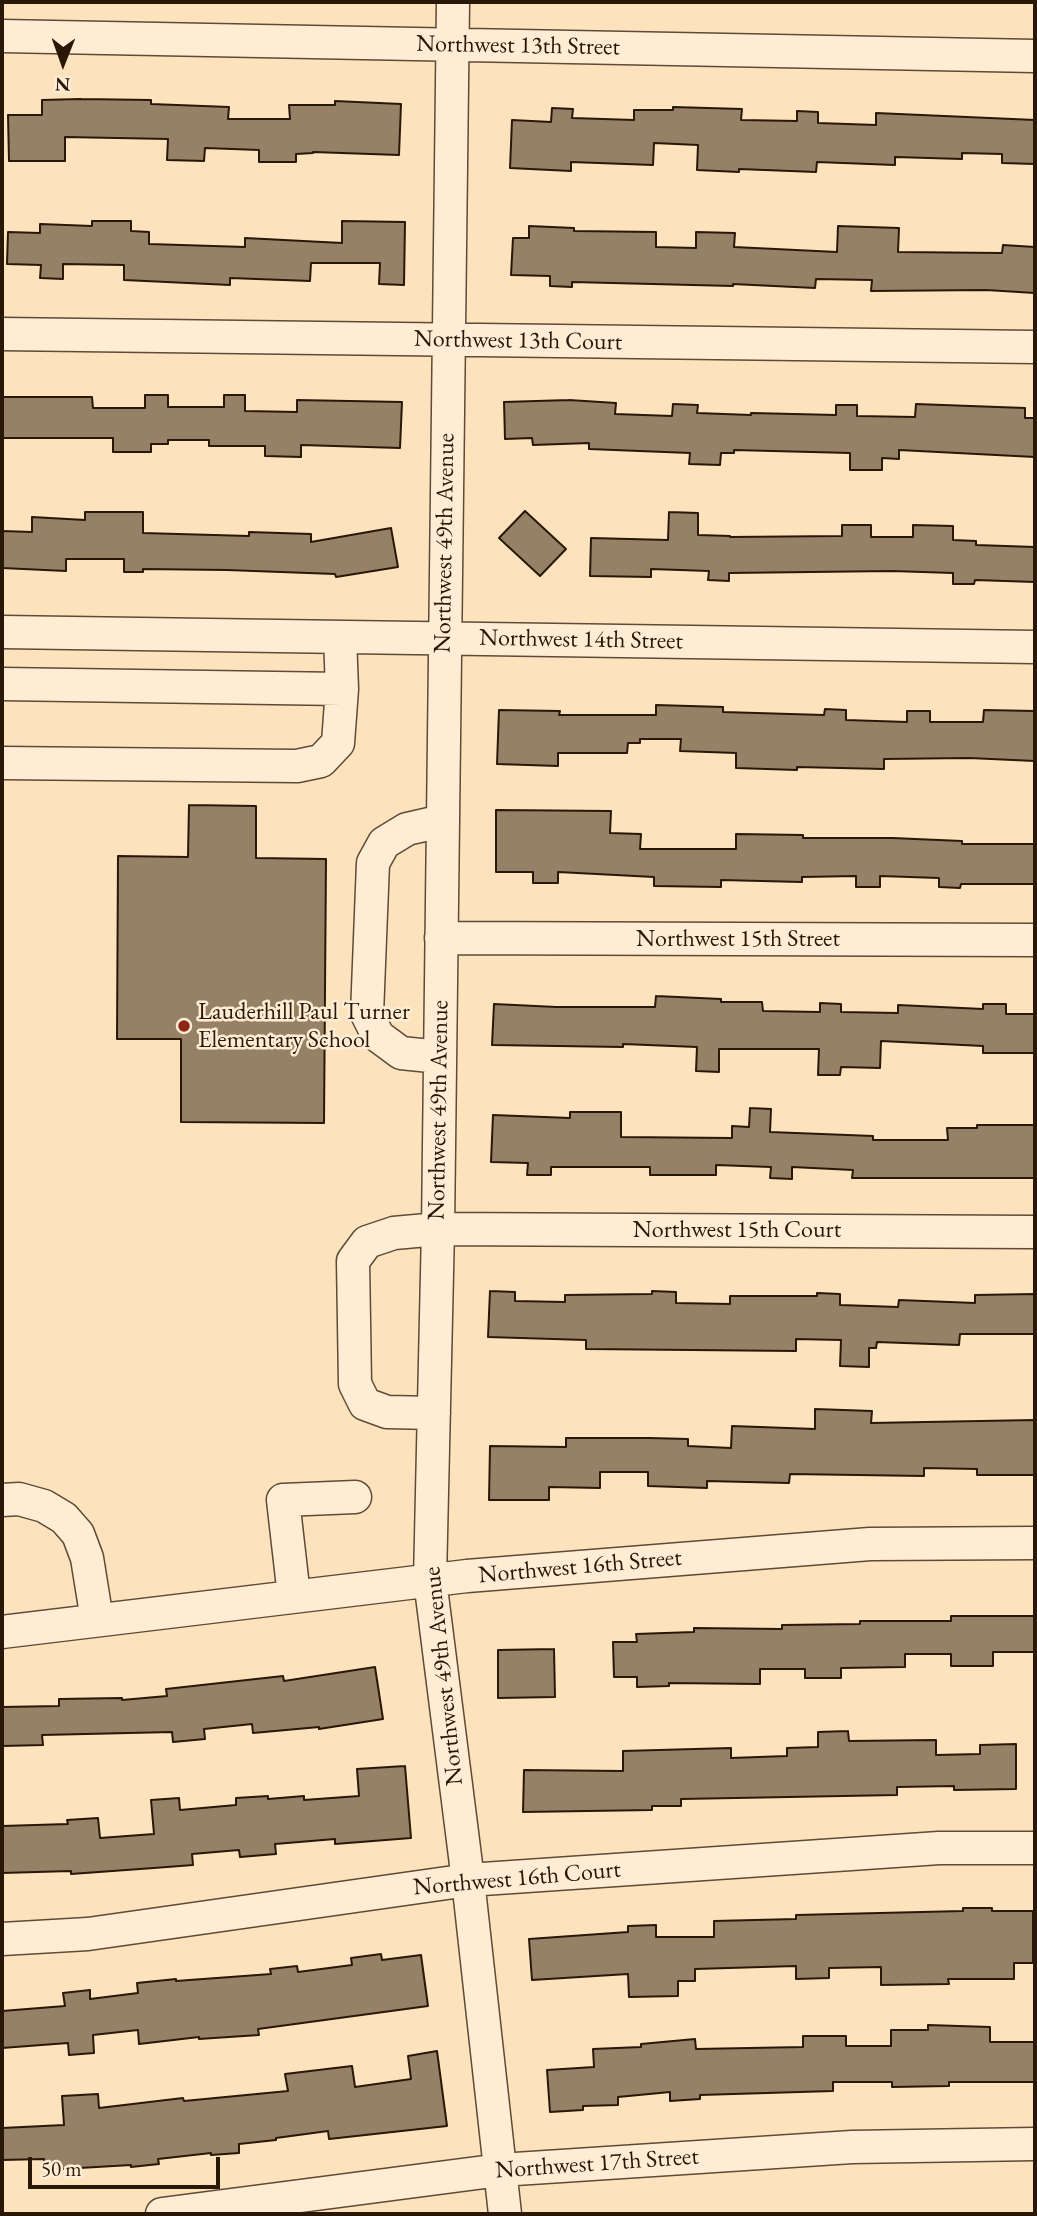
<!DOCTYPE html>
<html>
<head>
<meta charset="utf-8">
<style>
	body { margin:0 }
	#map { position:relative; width:1037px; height:2216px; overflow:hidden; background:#fde3bd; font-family:"EB Garamond",serif }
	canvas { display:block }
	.frame { position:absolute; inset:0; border:4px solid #291708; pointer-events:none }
	.north { position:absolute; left:28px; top:28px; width:70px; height:70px; -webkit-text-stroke:5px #feedd4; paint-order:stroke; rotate:181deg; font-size:19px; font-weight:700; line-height:28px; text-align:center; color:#291708 }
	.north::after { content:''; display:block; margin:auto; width:24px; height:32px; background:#291708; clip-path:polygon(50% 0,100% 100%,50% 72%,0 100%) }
	.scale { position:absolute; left:28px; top:2157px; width:192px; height:32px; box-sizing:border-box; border:4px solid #291708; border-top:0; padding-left:9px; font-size:21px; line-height:24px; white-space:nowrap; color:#291708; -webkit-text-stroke:5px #feedd4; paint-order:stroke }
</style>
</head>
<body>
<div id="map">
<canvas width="1037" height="2216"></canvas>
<div class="frame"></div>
<div class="north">N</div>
<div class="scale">50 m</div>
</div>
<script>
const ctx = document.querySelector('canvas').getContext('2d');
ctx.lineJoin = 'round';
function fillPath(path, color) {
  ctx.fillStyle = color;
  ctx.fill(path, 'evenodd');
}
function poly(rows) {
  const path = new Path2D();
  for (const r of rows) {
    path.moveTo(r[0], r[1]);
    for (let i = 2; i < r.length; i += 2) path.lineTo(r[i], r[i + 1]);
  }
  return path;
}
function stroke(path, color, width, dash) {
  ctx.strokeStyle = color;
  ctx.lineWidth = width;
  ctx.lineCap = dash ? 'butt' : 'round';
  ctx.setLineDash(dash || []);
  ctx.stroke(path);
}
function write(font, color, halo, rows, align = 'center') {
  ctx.font = font + ' "EB Garamond",serif';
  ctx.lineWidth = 5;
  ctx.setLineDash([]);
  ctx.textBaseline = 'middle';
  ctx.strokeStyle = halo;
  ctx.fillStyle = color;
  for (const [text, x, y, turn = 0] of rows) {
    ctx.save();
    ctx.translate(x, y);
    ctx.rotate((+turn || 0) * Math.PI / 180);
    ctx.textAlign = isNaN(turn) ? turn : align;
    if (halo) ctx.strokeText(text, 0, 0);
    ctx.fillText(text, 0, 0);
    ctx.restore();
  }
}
const building = poly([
	[81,99,151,100,151,104,229,107,228,119,290,119,289,105,335,105,335,101,401,104,399,155,313,152,313,153,296,154,296,162,259,162,259,150,205,148,204,161,167,160,168,139,65,137,65,161,9,161,8,115,42,115,42,100,81,99],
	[673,107,742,109,741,120,797,121,797,111,818,112,818,123,876,125,876,113,1035,120,1035,164,1002,163,1002,154,962,153,962,159,895,157,895,165,817,162,816,172,739,169,739,172,697,170,698,145,654,143,653,165,571,162,571,171,510,168,512,120,551,122,552,108,573,109,572,118,634,120,634,110,673,110,673,107],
	[92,221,131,221,131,231,149,232,149,244,245,247,245,238,342,243,342,221,405,222,404,285,379,284,380,263,311,263,310,281,230,278,230,285,124,280,124,265,63,264,63,279,40,278,41,265,7,264,8,232,40,233,40,224,92,226,92,221],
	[529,226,574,228,574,231,656,232,656,247,696,248,696,232,735,233,734,247,837,252,838,226,899,228,898,252,1002,253,1003,245,1035,247,1035,293,986,290,871,291,872,280,816,279,815,288,733,284,733,286,572,282,572,287,550,286,550,276,511,275,513,238,529,238,529,226],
	[145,395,168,395,168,407,224,407,224,395,245,395,245,411,297,412,297,400,402,402,400,448,301,445,301,457,265,456,265,446,209,446,209,440,168,440,168,444,151,444,151,452,113,452,113,438,2,438,2,397,92,397,93,408,145,408,145,395],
	[569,400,616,403,615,414,672,416,673,404,698,405,697,413,751,415,751,413,836,415,836,405,857,405,857,416,915,417,916,404,1025,408,1025,418,1035,418,1035,457,899,450,899,459,882,458,882,470,850,470,850,453,734,450,734,453,721,453,720,465,689,464,690,453,589,449,589,443,533,445,532,438,505,439,504,402,569,400],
	[525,511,566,549,540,576,499,538,525,511],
	[85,512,143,512,143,533,249,536,249,532,311,534,311,542,391,528,398,567,336,577,335,574,227,570,143,569,143,572,124,572,124,559,66,559,66,571,2,568,2,531,32,532,32,517,85,520,85,512],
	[669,512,698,513,698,535,730,536,730,537,842,536,842,525,871,525,871,537,913,537,913,525,953,526,953,540,976,541,976,545,1035,547,1035,582,975,580,974,584,953,584,953,573,892,571,729,573,729,581,708,580,709,571,651,569,651,577,590,576,591,538,668,540,669,512],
	[656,705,723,707,723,712,824,715,825,709,846,710,846,720,907,722,907,711,930,711,930,722,983,722,984,710,1035,711,1035,761,969,758,884,759,884,769,797,767,797,770,736,768,736,753,680,751,681,739,640,739,640,743,628,743,627,753,558,753,558,766,497,764,499,710,560,711,559,715,656,715,656,705],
	[189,805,256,806,256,858,326,859,324,1123,181,1122,181,1039,117,1039,118,856,188,857,189,805],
	[496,810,611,811,610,833,641,834,640,849,736,849,736,834,803,835,803,838,892,838,962,841,962,844,1035,844,1035,884,961,884,960,888,939,887,939,878,880,876,880,887,856,887,856,876,802,877,802,882,721,880,721,887,654,886,654,877,558,872,558,883,533,883,533,872,496,872,496,810],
	[656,996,721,999,721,1002,762,1002,763,1011,820,1012,820,1003,841,1004,841,1012,898,1013,898,1005,983,1009,983,1004,1006,1004,1006,1014,1035,1014,1035,1053,983,1053,983,1046,881,1041,880,1068,841,1067,840,1075,818,1075,819,1049,719,1049,719,1072,696,1071,697,1047,623,1044,623,1047,492,1045,494,1004,556,1007,655,1007,656,996],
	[750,1108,771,1109,770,1132,873,1136,873,1140,948,1140,947,1128,977,1128,977,1125,1035,1125,1035,1178,852,1178,853,1170,792,1167,792,1179,770,1178,771,1167,716,1165,716,1175,650,1175,650,1167,551,1167,551,1175,527,1175,528,1163,491,1162,493,1115,570,1118,570,1112,621,1112,621,1137,732,1138,732,1126,749,1127,750,1108],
	[490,1291,515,1292,515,1301,565,1302,565,1295,652,1294,652,1291,676,1292,676,1303,730,1304,730,1296,817,1296,817,1293,840,1294,840,1305,898,1307,899,1300,975,1303,975,1295,1035,1294,1035,1334,960,1334,959,1345,877,1342,876,1348,869,1348,869,1367,840,1366,841,1340,796,1339,796,1351,586,1349,586,1340,488,1337,490,1291],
	[815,1409,872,1411,871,1423,1035,1420,1035,1475,977,1475,977,1469,924,1468,924,1476,790,1474,789,1483,707,1481,707,1488,648,1486,648,1472,600,1472,600,1488,549,1487,549,1500,489,1500,490,1446,566,1447,566,1438,649,1438,688,1439,688,1446,731,1448,732,1426,815,1429,815,1409],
	[951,1616,1035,1616,1035,1652,993,1652,993,1666,951,1666,951,1654,905,1654,905,1667,841,1668,841,1678,805,1678,805,1669,760,1669,760,1684,669,1683,669,1686,637,1687,637,1677,614,1677,613,1642,637,1642,636,1634,694,1632,694,1628,782,1629,782,1625,860,1624,860,1621,951,1621,951,1616],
	[554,1649,555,1697,498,1698,498,1650,554,1649],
	[375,1667,383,1719,319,1729,319,1727,253,1733,252,1724,204,1729,205,1739,173,1742,172,1732,42,1735,43,1745,2,1746,2,1707,59,1706,59,1699,122,1698,122,1700,167,1696,166,1689,283,1676,284,1681,375,1667],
	[848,1731,849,1741,936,1740,936,1755,980,1754,980,1745,1016,1744,1016,1789,954,1790,954,1786,897,1787,897,1795,681,1799,681,1806,652,1806,652,1810,523,1812,524,1770,623,1771,623,1751,731,1748,731,1758,787,1756,787,1748,818,1747,818,1732,848,1731],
	[405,1766,411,1838,335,1844,335,1839,275,1844,276,1854,240,1857,239,1850,192,1854,193,1865,154,1868,71,1874,71,1871,2,1873,2,1826,68,1824,67,1820,98,1818,100,1838,154,1834,151,1800,179,1798,180,1810,236,1805,236,1798,268,1796,268,1799,304,1796,304,1800,359,1796,357,1769,405,1766],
	[963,1908,992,1908,992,1911,1033,1911,1033,1963,1014,1963,1014,1979,948,1979,949,1984,881,1985,881,1967,829,1968,829,1978,796,1979,796,1966,695,1969,695,1981,678,1981,678,1996,629,1997,628,1974,532,1980,529,1939,628,1932,628,1926,656,1925,656,1937,714,1937,714,1921,796,1919,796,1915,963,1911,963,1908],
	[381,1954,382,1960,421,1955,428,2006,258,2029,259,2035,199,2039,199,2037,139,2044,138,2030,93,2035,94,2053,69,2055,68,2043,2,2048,2,2011,65,2006,63,1993,90,1990,90,1999,138,1993,137,1983,176,1979,176,1981,271,1974,270,1969,297,1966,298,1972,352,1965,351,1958,381,1954],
	[928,2025,990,2027,990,2042,1035,2042,1035,2082,949,2082,949,2086,892,2087,892,2082,833,2082,833,2091,700,2095,700,2099,670,2101,670,2092,618,2097,618,2105,583,2106,583,2110,550,2112,547,2070,594,2067,593,2049,641,2047,641,2044,695,2039,696,2049,803,2047,803,2036,846,2036,846,2046,891,2046,891,2030,928,2030,928,2025],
	[437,2051,447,2126,329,2139,328,2131,276,2138,276,2140,239,2144,239,2153,211,2155,211,2153,158,2159,159,2164,131,2167,131,2165,45,2170,44,2159,2,2160,2,2128,64,2125,62,2096,98,2094,99,2108,183,2098,184,2101,288,2091,285,2074,352,2066,355,2087,411,2079,408,2056,437,2051]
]);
fillPath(building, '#978166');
stroke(building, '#291708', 2);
const minor = poly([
	[453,2,438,1229,430,1580,468,1880,505,2214],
	[2,36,1035,56],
	[2,334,1035,347],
	[2,632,1035,647],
	[2,684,342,689],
	[2,763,297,766,321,761,338,743,342,689,340,637],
	[441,938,1035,940],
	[440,1057,401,1053,378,1036,367,1014,373,863,384,843,407,829,442,821],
	[434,1413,387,1412,365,1404,355,1384,353,1261,367,1242,394,1233,438,1229,1035,1232],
	[2,1500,19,1499,44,1506,64,1518,78,1534,87,1558,97,1620],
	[294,1596,283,1500,355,1497],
	[2,1632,467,1576,870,1544,1035,1543],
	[2,1939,88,1934,468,1880,939,1848,1035,1848],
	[162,2214,500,2170,852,2147,1035,2144]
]);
stroke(minor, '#5e4a35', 35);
stroke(minor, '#feedd4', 32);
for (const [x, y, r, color] of [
	[184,1026,7,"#8f2418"]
]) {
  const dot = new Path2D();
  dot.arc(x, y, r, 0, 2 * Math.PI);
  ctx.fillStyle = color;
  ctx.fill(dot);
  stroke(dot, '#feedd4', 2.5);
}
write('24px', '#291708', '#feedd4', [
	["Northwest 13th Street",518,46,1],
	["Northwest 13th Court",518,341,1],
	["Northwest 49th Avenue",445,543,-89],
	["Northwest 14th Street",581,640,1],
	["Northwest 15th Street",738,939],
	["Northwest 49th Avenue",439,1110,-89],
	["Northwest 15th Court",737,1230],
	["Northwest 16th Street",580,1567,-5],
	["Northwest 49th Avenue",444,1676,-96],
	["Northwest 16th Court",517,1879,-5],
	["Northwest 17th Street",597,2164,-4]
]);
write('24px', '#291708', '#feedd4', [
	["Lauderhill Paul Turner",198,1012],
	["Elementary School",198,1040]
], 'left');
</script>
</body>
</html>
